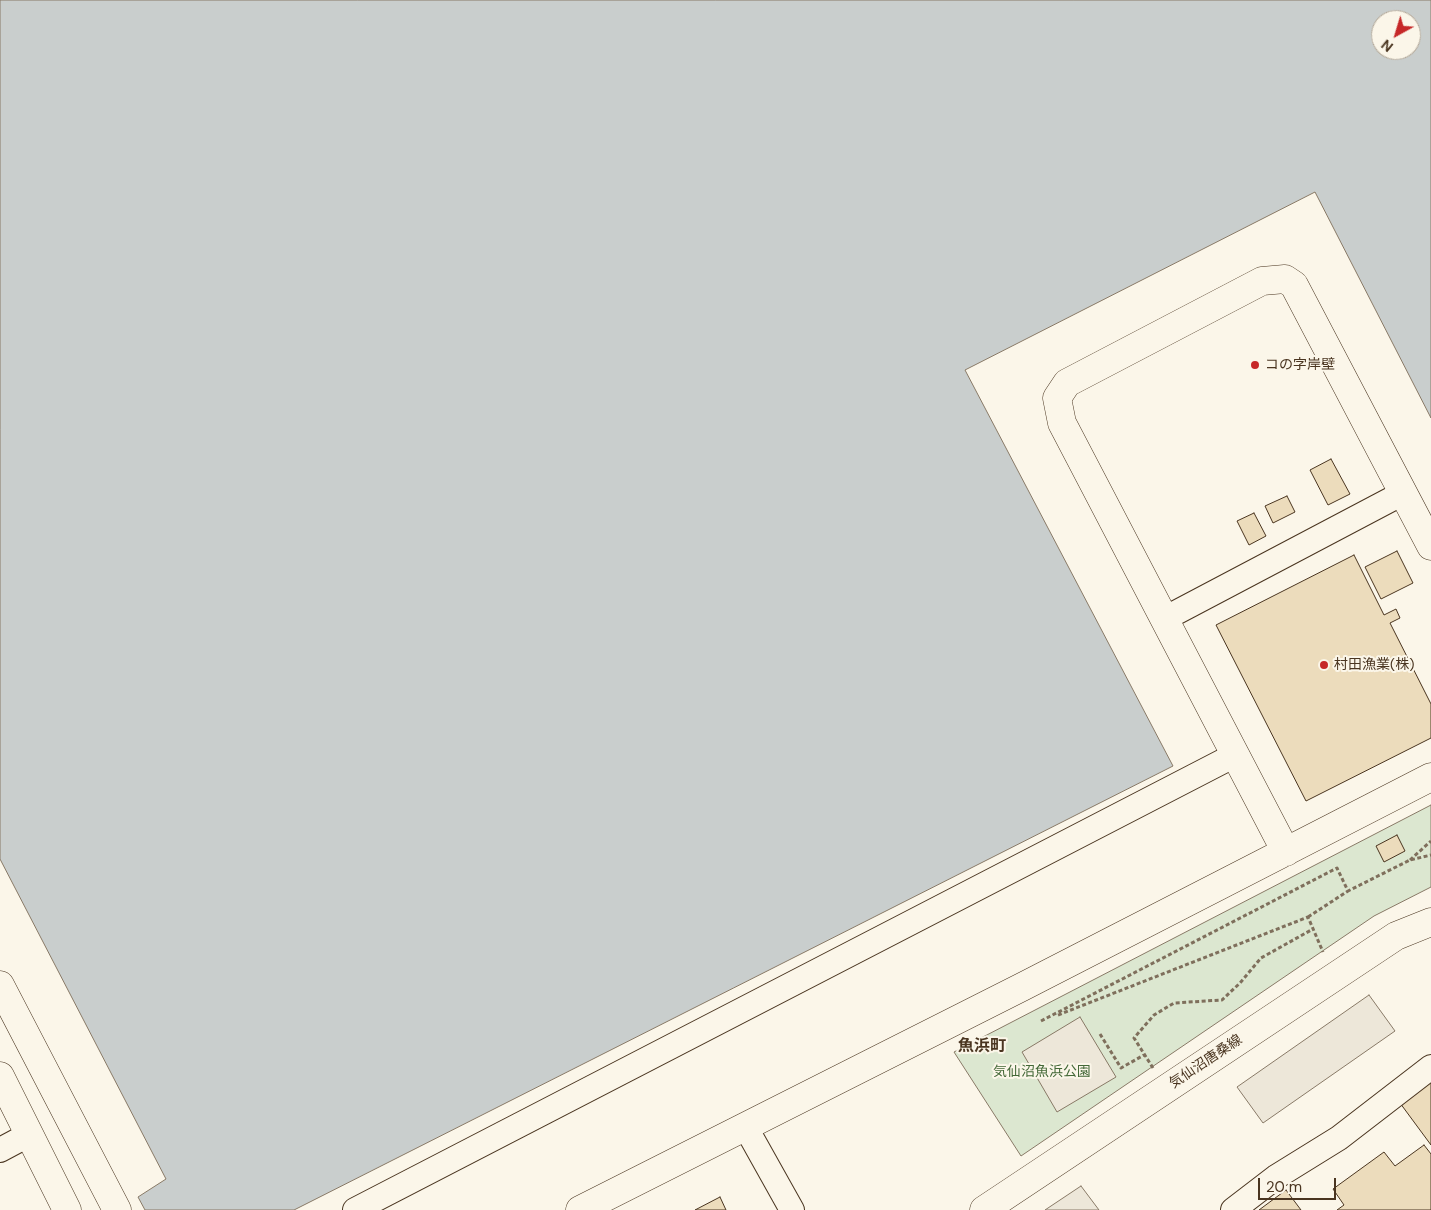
<!DOCTYPE html>
<html>
<head>
<meta charset="utf-8">
<style>
	body { margin:0 }
	#map { position:relative; width:1431px; height:1210px; overflow:hidden; background:#fbf6e9; font-family:"DM Sans",sans-serif }
	canvas { display:block }
	.north { position:absolute; left:1371px; top:10px; width:50px; height:50px; box-sizing:border-box; background:#fbf6e9; border:1px solid #b4a999; border-radius:50%; rotate:219deg; font-size:14px; font-weight:700; line-height:20px; text-align:center; color:#4a3520 }
	.north::after { content:''; display:block; margin:auto; width:18px; height:22px; background:#c62828; clip-path:polygon(50% 0,100% 100%,50% 72%,0 100%) }
	.scale { position:absolute; left:1258px; top:1178px; width:78px; height:22px; box-sizing:border-box; border:2px solid #4a3520; border-top:0; padding-left:6px; font-size:15px; line-height:18px; white-space:nowrap; color:#4a3520; -webkit-text-stroke:4px #fbf6e9; paint-order:stroke }
</style>
</head>
<body>
<div id="map">
<canvas width="1431" height="1210"></canvas>
<div class="north">N</div>
<div class="scale">20 m</div>
</div>
<script>
const ctx = document.querySelector('canvas').getContext('2d');
ctx.lineJoin = 'round';
function fillPath(path, color) {
  ctx.fillStyle = color;
  ctx.fill(path, 'evenodd');
}
function poly(rows) {
  const path = new Path2D();
  for (const r of rows) {
    path.moveTo(r[0], r[1]);
    for (let i = 2; i < r.length; i += 2) path.lineTo(r[i], r[i + 1]);
  }
  return path;
}
function stroke(path, color, width, dash) {
  ctx.strokeStyle = color;
  ctx.lineWidth = width;
  ctx.lineCap = dash ? 'butt' : 'round';
  ctx.setLineDash(dash || []);
  ctx.stroke(path);
}
function write(font, color, halo, rows, align = 'center') {
  ctx.font = font + ' "DM Sans","Noto Sans JP",sans-serif';
  ctx.lineWidth = 4;
  ctx.setLineDash([]);
  ctx.textBaseline = 'middle';
  ctx.strokeStyle = halo;
  ctx.fillStyle = color;
  for (const [text, x, y, turn = 0] of rows) {
    ctx.save();
    ctx.translate(x, y);
    ctx.rotate((+turn || 0) * Math.PI / 180);
    ctx.textAlign = isNaN(turn) ? turn : align;
    if (halo) ctx.strokeText(text, 0, 0);
    ctx.fillText(text, 0, 0);
    ctx.restore();
  }
}
const green = poly([
	[1431,805,1431,887,1374,916,1021,1156,954,1052,1431,805]
]);
fillPath(green, '#dce7d0');
stroke(green, '#887966', 1);
const parking = poly([
	[1369,995,1395,1031,1263,1123,1237,1087,1369,995],
	[1080,1017,1116,1077,1057,1112,1022,1052,1080,1017],
	[1081,1186,1099,1210,1045,1210,1081,1186]
]);
fillPath(parking, '#ede7d9');
stroke(parking, '#887966', 1);
const water = poly([
	[0,0,1431,0,1431,418,1315,192,965,370,1173,766,294,1210,145,1210,138,1197,166,1179,0,859,0,0],
	[1381,20,1411,20,1411,50,1381,50,1381,20]
]);
fillPath(water, '#c9cecd');
stroke(water, '#887966', 1);
const building = poly([
	[1331,459,1350,494,1328,505,1310,470,1331,459],
	[1287,496,1295,512,1273,523,1265,506,1287,496],
	[1254,513,1266,536,1249,545,1237,521,1254,513],
	[1397,551,1413,583,1381,599,1365,567,1397,551],
	[1354,555,1384,615,1396,609,1400,618,1390,623,1431,704,1431,738,1306,801,1216,625,1354,555],
	[1397,835,1405,851,1384,862,1376,846,1397,835],
	[1431,1081,1431,1145,1400,1103,1431,1081],
	[1424,1145,1431,1154,1431,1210,1337,1210,1344,1205,1333,1189,1384,1152,1395,1166,1424,1145],
	[1286,1190,1301,1210,1259,1210,1286,1190],
	[720,1197,726,1210,695,1210,720,1197]
]);
fillPath(building, '#ecdcbc');
stroke(building, '#4a3520', 1);
const street = poly([
	[1164,619,1403,493],
	[745,1126,792,1210],
	[0,1150,30,1134],
	[355,1210,1235,755],
	[1233,1210,1276,1177,1339,1138,1431,1067]
]);
const secondary = poly([
	[1286,852,1062,423,1057,398,1067,383,1262,281,1285,279,1294,285,1431,546],
	[0,985,117,1210],
	[0,1076,67,1210],
	[580,1210,1022,987,1431,777]
]);
const primary = poly([
	[984,1210,1396,936,1431,922]
]);
stroke(street, '#4a3520', 26);
stroke(secondary, '#4a3520', 29);
stroke(primary, '#4a3520', 29);
stroke(poly([
	[1410,860,1431,841],
	[1308,917,1348,891],
	[1058,1015,1308,917,1323,952],
	[1041,1021,1337,868,1348,891,1410,860,1431,855],
	[1100,1034,1121,1068,1144,1055],
	[1153,1068,1134,1038,1154,1015,1174,1003,1222,1000,1240,983,1261,958,1313,929]
]), '#7f6f5c', 3, [4, 2.5]);
stroke(street, '#fbf6e9', 24);
stroke(secondary, '#fbf6e9', 28);
stroke(primary, '#fbf6e9', 28);
for (const [x, y, r, color] of [
	[1255,365,5,"#c62828"],
	[1324,665,5,"#c62828"]
]) {
  const dot = new Path2D();
  dot.arc(x, y, r, 0, 2 * Math.PI);
  ctx.fillStyle = color;
  ctx.fill(dot);
  stroke(dot, '#fbf6e9', 2);
}
write('14px', '#4a3520', '#fbf6e9', [
	["コの字岸壁",1265,365],
	["村田漁業(株)",1334,665]
], 'left');
write('14px', '#4a3520', '#fbf6e9', [
	["気仙沼唐桑線",1206,1062,-34]
]);
write('14px', '#436837', '#fbf6e9', [
	["気仙沼魚浜公園",1042,1072]
]);
write('bold 16px', '#4a3520', '#fbf6e9', [
	["魚浜町",982,1047]
]);
</script>
</body>
</html>
